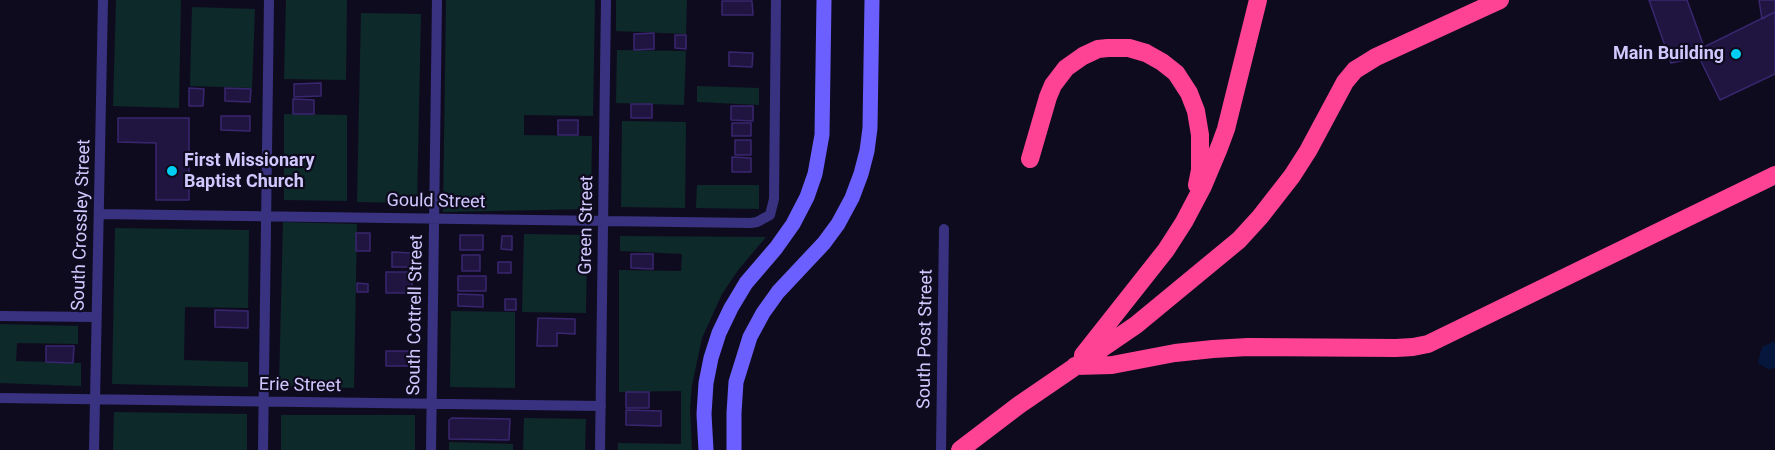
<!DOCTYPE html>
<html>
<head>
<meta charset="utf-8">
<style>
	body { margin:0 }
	canvas { display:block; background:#0f0b1f }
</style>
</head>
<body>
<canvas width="1775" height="450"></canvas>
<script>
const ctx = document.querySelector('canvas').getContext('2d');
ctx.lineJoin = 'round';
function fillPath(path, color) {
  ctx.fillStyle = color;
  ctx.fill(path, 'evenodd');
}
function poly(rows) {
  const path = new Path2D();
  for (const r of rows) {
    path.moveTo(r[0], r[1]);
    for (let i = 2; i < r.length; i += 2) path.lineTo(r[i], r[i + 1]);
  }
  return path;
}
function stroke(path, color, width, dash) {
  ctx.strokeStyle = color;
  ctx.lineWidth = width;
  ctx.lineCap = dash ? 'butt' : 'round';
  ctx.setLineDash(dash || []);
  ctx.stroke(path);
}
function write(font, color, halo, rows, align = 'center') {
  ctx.font = font + ' Roboto,sans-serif';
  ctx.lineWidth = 4.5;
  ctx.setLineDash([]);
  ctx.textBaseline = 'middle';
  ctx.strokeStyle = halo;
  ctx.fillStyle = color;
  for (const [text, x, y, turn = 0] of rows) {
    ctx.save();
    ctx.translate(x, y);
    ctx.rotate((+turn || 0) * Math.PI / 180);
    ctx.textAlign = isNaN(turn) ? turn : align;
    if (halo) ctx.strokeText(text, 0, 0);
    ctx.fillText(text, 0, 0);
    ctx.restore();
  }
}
fillPath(poly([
	[116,0,181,0,179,108,113,106],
	[286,0,347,0,346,80,284,79],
	[446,0,595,0,593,116,524,115,524,135,592,136,591,209,443,212],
	[616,0,687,0,686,34,616,31],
	[192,7,255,9,252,88,190,86],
	[361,13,421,14,417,203,357,202],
	[617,50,686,51,684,105,616,103],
	[697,86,759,88,759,105,697,102],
	[284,114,347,115,347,201,284,200],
	[622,121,686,122,685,208,621,207],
	[697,185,759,185,759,209,696,208],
	[283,222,357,224,354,388,279,386],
	[115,228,249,230,248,308,185,307,184,360,248,362,248,387,112,384],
	[524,234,587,235,586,313,522,312],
	[620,236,766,237,739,269,722,294,702,338,692,385,690,408,692,450,618,450,618,443,681,444,681,391,619,392,619,270,681,271,682,254,620,251],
	[451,311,515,312,515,388,450,387],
	[0,324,78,326,78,344,17,343,16,361,81,363,81,386,0,383],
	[114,412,247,414,247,450,113,450],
	[281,415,415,415,415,450,281,450],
	[524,418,586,419,585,450,523,450],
	[449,442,513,444,513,450,449,450]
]), '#0d2929');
fillPath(poly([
	[1775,341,1775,368,1768,369,1758,363,1762,347]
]), '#05173d');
const building = poly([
	[1649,0,1687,0,1704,47,1696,51,1699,57,1671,63,1649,0],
	[1759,0,1775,0,1775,12,1762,19,1759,0],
	[722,1,752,1,753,15,722,15,722,1],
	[1775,12,1775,74,1720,100,1696,51,1775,12],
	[654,33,654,49,634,50,634,34,654,33],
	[675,35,686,35,686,49,675,48,675,35],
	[729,52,753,53,752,67,729,66,729,52],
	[321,83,321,96,294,97,294,84,321,83],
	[189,88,204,89,203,106,189,106,189,88],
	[225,88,251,89,250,102,225,101,225,88],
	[293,99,314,100,314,114,293,114,293,99],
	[631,104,652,104,652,118,631,118,631,104],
	[731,106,753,106,753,121,731,120,731,106],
	[221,116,250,116,250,131,221,130,221,116],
	[118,118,189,118,189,200,156,200,156,143,118,142,118,118],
	[558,120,578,120,578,135,558,135,558,120],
	[732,123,751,123,751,136,732,136,732,123],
	[735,140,751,140,751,155,735,155,735,140],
	[732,157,751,158,751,172,732,172,732,157],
	[356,233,370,233,370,251,356,251,356,233],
	[460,235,483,235,483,250,460,250,460,235],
	[502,236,512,236,512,250,501,249,502,236],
	[392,252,412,253,412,267,392,267,392,252],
	[631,254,653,254,653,269,631,268,631,254],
	[462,255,480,255,480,271,462,271,462,255],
	[498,262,511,262,511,273,498,273,498,262],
	[386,272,412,272,412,293,386,293,386,272],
	[458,276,486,276,486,291,458,291,458,276],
	[357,283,368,284,368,292,357,292,357,283],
	[458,294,483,295,483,307,458,306,458,294],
	[505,299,516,299,516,310,505,310,505,299],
	[215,310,248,311,248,328,215,327,215,310],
	[538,318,575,319,575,334,557,333,557,346,537,346,538,318],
	[46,346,74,346,73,363,46,362,46,346],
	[386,351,410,351,410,366,386,366,386,351],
	[626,392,649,392,649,408,626,408,626,392],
	[626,410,661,411,661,426,626,425,626,410],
	[452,418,510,419,509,440,449,439,449,420,452,418]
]);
fillPath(building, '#201541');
stroke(building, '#38266f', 1.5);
stroke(poly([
	[99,214,751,223,757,222,770,215,774,199,776,0],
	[0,316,96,317],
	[0,398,601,406],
	[94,450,103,0],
	[263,450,269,0],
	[431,450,437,0],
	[600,450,606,0],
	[941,450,944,229]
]), '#393281', 10);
stroke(poly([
	[706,450,704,414,706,383,711,358,719,333,731,308,746,283,776,248,793,224,807,197,815,174,822,135,824,0],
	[734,450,734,413,736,382,750,337,763,313,778,292,824,243,838,224,852,198,861,174,867,151,870,128,872,0]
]), '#6b5fff', 15);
stroke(poly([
	[1030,159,1048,97,1053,85,1066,68,1083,56,1098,49,1108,48,1129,48,1146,53,1162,62,1176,73,1189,93,1196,111,1200,135,1200,170,1197,185],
	[1083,355,1166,250,1184,222,1203,186,1219,148,1226,129,1258,0],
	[1075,366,1112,365,1175,353,1213,349,1248,347,1396,348,1413,347,1428,344,1775,175],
	[960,450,1019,405,1136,325,1239,240,1260,217,1292,176,1308,151,1345,82,1355,70,1376,57,1500,0]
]), '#ff4394', 18);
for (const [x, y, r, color] of [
	[1736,54,6,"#00cff3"],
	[172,171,6,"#00cff3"]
]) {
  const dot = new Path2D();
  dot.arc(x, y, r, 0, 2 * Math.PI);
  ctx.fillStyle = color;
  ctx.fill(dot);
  stroke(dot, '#0f0b1f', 2);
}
write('bold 18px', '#d1c8ff', '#0f0b1f', [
	["Main Building",1724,54],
	["First Missionary",184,161,"left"],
	["Baptist Church",184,182,"left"]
], 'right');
write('18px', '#d1c8ff', '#0f0b1f', [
	["Gould Street",436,202,1],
	["South Crossley Street",82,225,-88],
	["Green Street",587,225,-89],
	["South Cottrell Street",416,315,-89],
	["South Post Street",926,339,-89],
	["Erie Street",300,386,1]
]);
</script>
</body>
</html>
